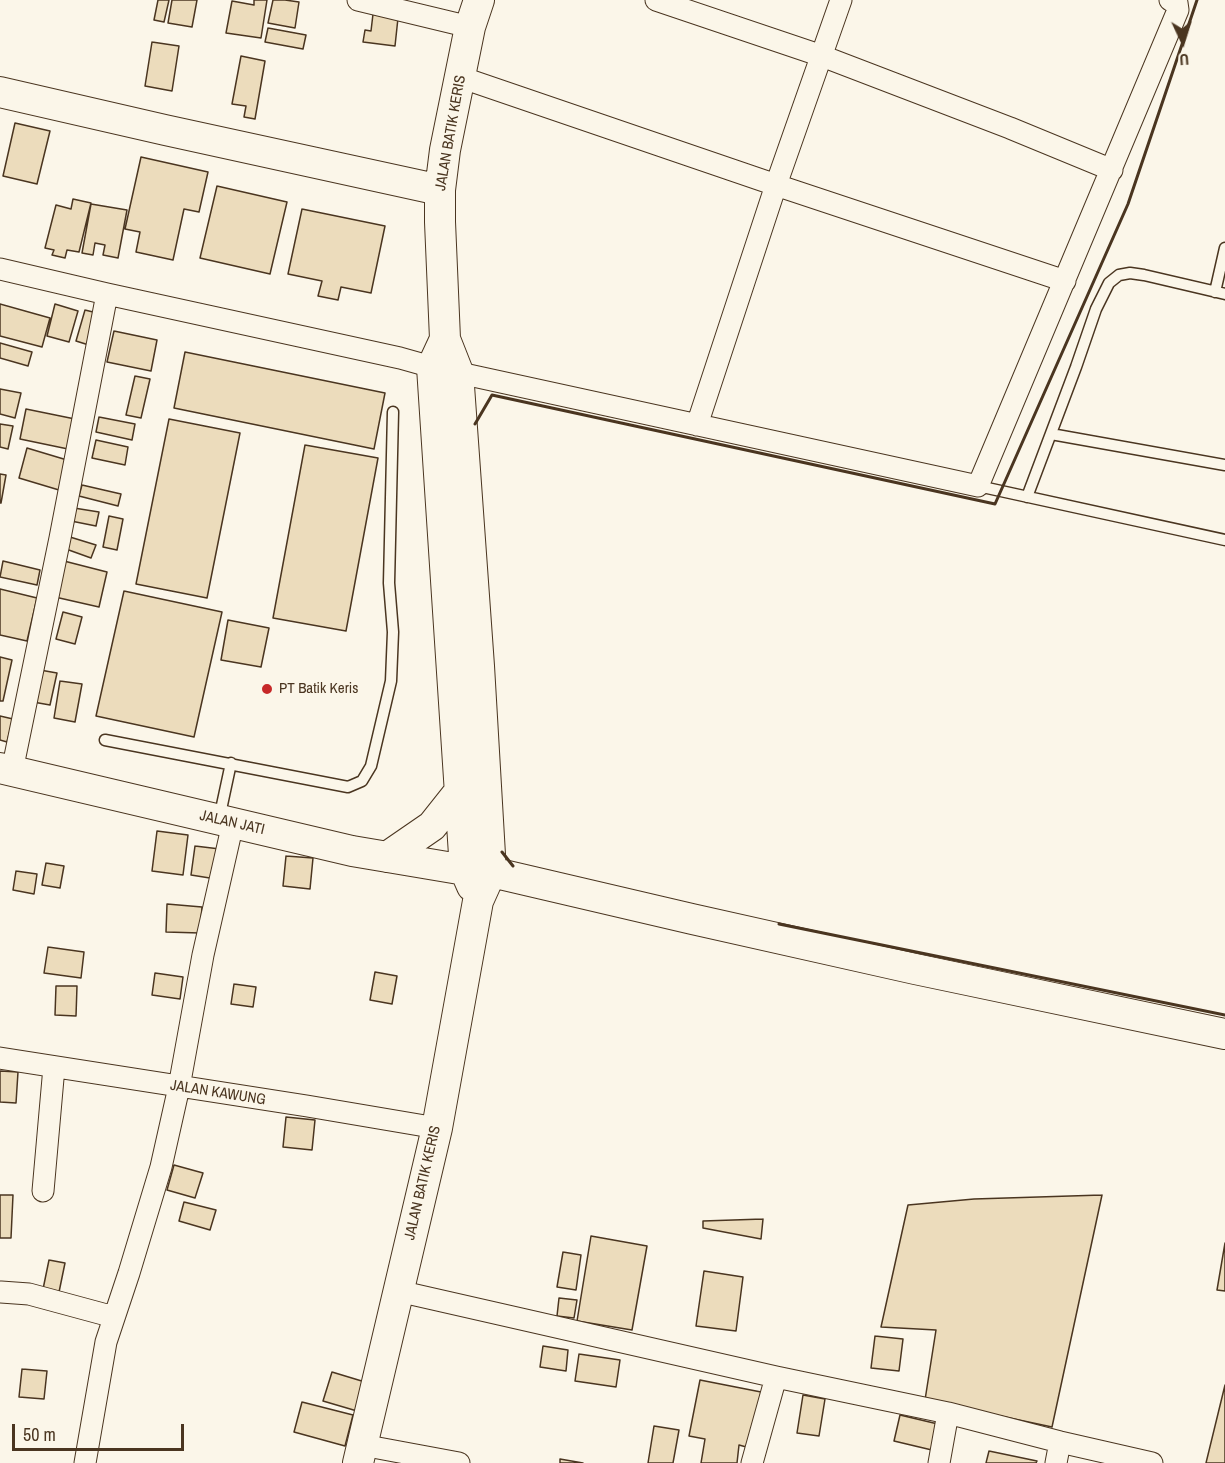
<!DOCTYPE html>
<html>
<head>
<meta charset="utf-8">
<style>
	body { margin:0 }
	#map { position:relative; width:1225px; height:1463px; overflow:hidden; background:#fbf6e9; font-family:"Archivo Narrow",sans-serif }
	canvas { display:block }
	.north { position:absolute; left:1153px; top:12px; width:60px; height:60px; -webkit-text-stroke:4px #fbf6e9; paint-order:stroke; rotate:176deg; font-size:16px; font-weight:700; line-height:24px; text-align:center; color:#4a3520 }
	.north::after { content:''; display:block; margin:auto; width:21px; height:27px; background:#4a3520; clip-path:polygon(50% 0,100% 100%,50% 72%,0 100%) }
	.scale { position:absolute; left:12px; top:1424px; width:172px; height:27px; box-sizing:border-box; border:3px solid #4a3520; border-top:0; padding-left:8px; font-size:18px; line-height:21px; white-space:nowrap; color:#4a3520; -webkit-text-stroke:4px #fbf6e9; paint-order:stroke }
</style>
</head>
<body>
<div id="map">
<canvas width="1225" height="1463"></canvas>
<div class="north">U</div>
<div class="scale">50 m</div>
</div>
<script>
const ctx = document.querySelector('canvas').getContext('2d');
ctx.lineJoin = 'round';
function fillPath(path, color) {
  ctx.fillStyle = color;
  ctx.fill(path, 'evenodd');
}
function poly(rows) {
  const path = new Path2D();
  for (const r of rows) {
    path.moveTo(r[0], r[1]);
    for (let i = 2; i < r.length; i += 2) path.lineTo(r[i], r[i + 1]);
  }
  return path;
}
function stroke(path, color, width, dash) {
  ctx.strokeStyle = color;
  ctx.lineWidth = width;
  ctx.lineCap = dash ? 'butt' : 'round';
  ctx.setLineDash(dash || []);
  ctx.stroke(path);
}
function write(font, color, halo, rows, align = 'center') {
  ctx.font = font + ' "Archivo Narrow",sans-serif';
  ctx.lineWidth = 4.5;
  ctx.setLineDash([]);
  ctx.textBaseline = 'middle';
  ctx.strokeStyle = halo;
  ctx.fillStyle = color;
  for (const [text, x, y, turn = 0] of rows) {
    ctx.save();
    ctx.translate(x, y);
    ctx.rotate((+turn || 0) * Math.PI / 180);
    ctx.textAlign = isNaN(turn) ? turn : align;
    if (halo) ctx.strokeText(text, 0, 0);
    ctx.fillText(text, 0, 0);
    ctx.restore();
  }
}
const building = poly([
	[158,0,169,0,164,22,154,20,158,0],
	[172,0,197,0,192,27,168,23,172,0],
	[254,0,267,0,261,38,226,33,232,1,254,5,254,0],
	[273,0,285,0,299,2,295,28,268,23,273,0],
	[373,14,398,18,395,46,363,42,365,30,371,31,373,14],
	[268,28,306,35,303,49,265,42,268,28],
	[152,42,179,46,172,91,145,86,152,42],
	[241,56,265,61,255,119,244,117,246,106,232,104,241,56],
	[15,123,50,131,37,184,3,176,15,123],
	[141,157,208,172,199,212,184,209,173,260,136,252,140,232,125,229,141,157],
	[217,186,287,202,270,274,200,258,217,186],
	[73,199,91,203,79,252,67,250,65,258,52,255,54,250,45,248,56,205,71,209,73,199],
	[91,204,127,210,118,258,103,255,105,245,95,243,93,255,82,253,91,204],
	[302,209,385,226,371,293,341,287,338,300,318,296,322,281,288,274,302,209],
	[0,304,50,318,42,347,0,336,0,304],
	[55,304,78,311,69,342,47,336,55,304],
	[85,310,101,314,92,346,76,341,85,310],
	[114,331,157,340,151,371,107,362,114,331],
	[0,343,32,352,28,366,0,358,0,343],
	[185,352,385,393,374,449,174,408,185,352],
	[135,376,150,379,141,418,126,415,135,376],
	[0,389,21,393,15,418,0,414,0,389],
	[26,409,75,419,68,449,20,439,26,409],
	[99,417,135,424,132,440,96,432,99,417],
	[169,419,240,433,207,598,136,584,169,419],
	[0,424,13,426,8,449,0,447,0,424],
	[96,440,128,447,125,465,92,458,96,440],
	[305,445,378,458,346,631,273,618,305,445],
	[27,448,67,460,59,490,19,478,27,448],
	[0,474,6,475,1,503,0,503,0,474],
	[82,485,121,494,118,506,79,496,82,485],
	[74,508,99,512,96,526,71,521,74,508],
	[109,516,123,519,117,550,103,547,109,516],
	[70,537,96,545,91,558,66,549,70,537],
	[3,561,40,570,37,585,0,577,3,561],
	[64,561,107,572,99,607,55,597,64,561],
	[0,589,37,598,27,641,0,635,0,589],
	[124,591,222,612,194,737,96,716,124,591],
	[63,612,82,617,75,644,56,639,63,612],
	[228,620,269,628,261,667,221,660,228,620],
	[0,657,12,660,3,701,0,701,0,657],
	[40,670,57,673,50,705,33,702,40,670],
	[60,681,82,684,75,722,54,718,60,681],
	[0,716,13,719,7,742,0,740,0,716],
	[157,831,188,835,183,875,152,871,157,831],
	[195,846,220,849,216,879,191,875,195,846],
	[286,856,313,858,310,889,283,886,286,856],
	[46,863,64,866,60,888,42,885,46,863],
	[16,871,37,874,34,894,13,890,16,871],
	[167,904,202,907,200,933,166,932,167,904],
	[48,947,84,952,81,978,44,973,48,947],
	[375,972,397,976,392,1004,370,1000,375,972],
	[155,973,183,977,180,999,152,995,155,973],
	[234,984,256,987,253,1007,231,1004,234,984],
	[56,986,77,986,76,1016,55,1015,56,986],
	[0,1071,18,1072,16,1103,0,1102,0,1071],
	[286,1117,315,1120,312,1150,283,1147,286,1117],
	[174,1165,203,1173,195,1198,167,1190,174,1165],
	[0,1195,13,1195,11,1238,0,1238,0,1195],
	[1102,1195,1052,1427,925,1400,936,1330,881,1327,908,1205,974,1199,1102,1195],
	[184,1202,216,1210,210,1230,179,1221,184,1202],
	[763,1219,761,1239,703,1228,703,1221,763,1219],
	[591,1236,647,1246,632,1330,577,1321,591,1236],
	[1225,1243,1225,1291,1217,1290,1225,1243],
	[563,1252,581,1255,576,1290,557,1287,563,1252],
	[49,1260,65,1263,58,1297,42,1294,49,1260],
	[704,1271,743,1277,736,1331,696,1326,704,1271],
	[559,1298,577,1300,574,1318,557,1316,559,1298],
	[875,1336,903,1339,899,1371,871,1368,875,1336],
	[543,1346,568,1350,566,1371,540,1367,543,1346],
	[579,1354,620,1360,616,1387,575,1381,579,1354],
	[22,1369,47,1371,44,1399,19,1397,22,1369],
	[332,1372,365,1382,357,1411,323,1401,332,1372],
	[700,1380,761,1392,750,1448,739,1445,737,1463,701,1463,705,1439,689,1436,700,1380],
	[1225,1385,1225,1463,1206,1463,1225,1385],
	[803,1395,825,1399,819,1436,797,1433,803,1395],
	[302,1402,353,1415,345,1446,294,1432,302,1402],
	[900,1415,942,1425,936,1451,894,1441,900,1415],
	[654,1426,679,1430,673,1463,648,1463,654,1426],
	[989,1451,1037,1461,1036,1463,986,1463,989,1451],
	[560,1459,583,1463,560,1463,560,1459]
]);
fillPath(building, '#ecdcbc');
stroke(building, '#4a3520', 1.5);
const lane = poly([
	[1215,292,1225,248],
	[1051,434,1225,465],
	[978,486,1225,540],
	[1027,497,1076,367,1096,309,1109,283,1119,275,1130,273,1144,275,1225,294],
	[105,740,348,787,362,781,371,766,391,681,393,632,389,583,393,412],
	[219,819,231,763]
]);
const street = poly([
	[358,0,470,27],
	[656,0,822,56,1010,128,1112,170],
	[460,77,776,185,1065,281],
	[0,269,107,294,400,358,432,367,978,486,1178,10,1177,3,1170,0],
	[697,425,776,185,841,0],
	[12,771,60,538,107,294],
	[0,1058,307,1106,437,1128],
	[43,1191,54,1067],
	[398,1291,776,1377,948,1413,1060,1442,1152,1463],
	[1,1292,29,1294,114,1317],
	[362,1445,459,1463],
	[85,1463,106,1342,129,1273,161,1167,179,1087,203,955,233,823],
	[752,1463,776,1377],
	[939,1463,948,1413],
	[1056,1463,1060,1442]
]);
const secondary = poly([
	[0,92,165,130,440,190],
	[445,339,432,367,465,870,472,886],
	[0,768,352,851,465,870,491,872,692,919,915,969,1225,1034],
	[387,857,432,826,459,792],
	[358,1463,437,1128,478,901,491,872,479,666,458,372,445,339,440,222,440,190,445,150,470,27,479,0]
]);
stroke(lane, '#4a3520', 13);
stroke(street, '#4a3520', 23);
stroke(secondary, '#4a3520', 32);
stroke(lane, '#fbf6e9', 10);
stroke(street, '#fbf6e9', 21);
stroke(secondary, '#fbf6e9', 30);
stroke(poly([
	[475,424,492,395,995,504,1128,204,1197,0],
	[502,852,513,866],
	[779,924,1225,1015]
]), '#4a3520', 3);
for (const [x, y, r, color] of [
	[267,689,6,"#c62828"]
]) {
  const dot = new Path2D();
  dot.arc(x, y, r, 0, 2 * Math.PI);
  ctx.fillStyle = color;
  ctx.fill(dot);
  stroke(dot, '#fbf6e9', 2);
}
write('15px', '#4a3520', '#fbf6e9', [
	["JALAN BATIK KERIS",451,133,-80],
	["JALAN JATI",232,823,13],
	["JALAN KAWUNG",218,1093,9],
	["JALAN BATIK KERIS",423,1183,-77]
]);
write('15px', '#4a3520', '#fbf6e9', [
	["PT Batik Keris",279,689]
], 'left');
</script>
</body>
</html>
